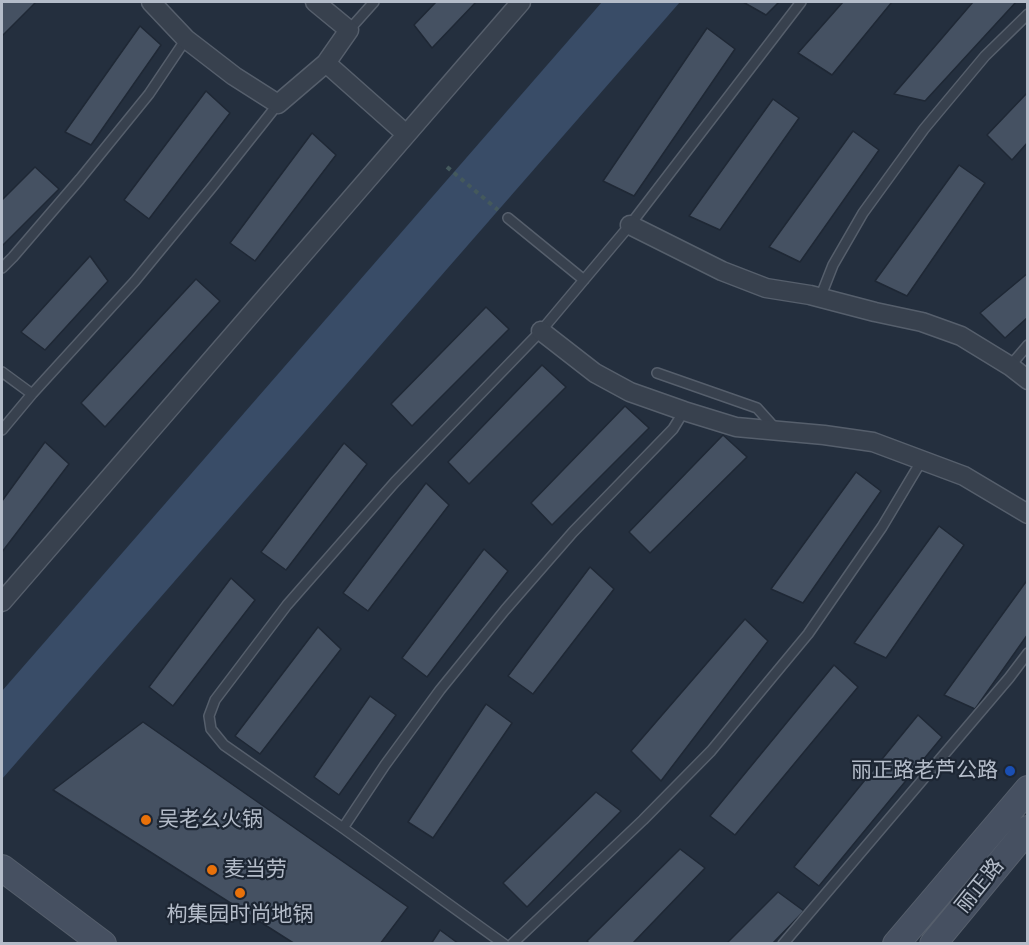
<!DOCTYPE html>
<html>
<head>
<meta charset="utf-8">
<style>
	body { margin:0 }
	#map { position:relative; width:1029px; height:945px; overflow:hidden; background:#242f3e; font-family:Rubik,sans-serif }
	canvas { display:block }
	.frame { position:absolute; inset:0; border:3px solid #b4bcc9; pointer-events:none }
</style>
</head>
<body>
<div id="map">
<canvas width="1029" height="945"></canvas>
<div class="frame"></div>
</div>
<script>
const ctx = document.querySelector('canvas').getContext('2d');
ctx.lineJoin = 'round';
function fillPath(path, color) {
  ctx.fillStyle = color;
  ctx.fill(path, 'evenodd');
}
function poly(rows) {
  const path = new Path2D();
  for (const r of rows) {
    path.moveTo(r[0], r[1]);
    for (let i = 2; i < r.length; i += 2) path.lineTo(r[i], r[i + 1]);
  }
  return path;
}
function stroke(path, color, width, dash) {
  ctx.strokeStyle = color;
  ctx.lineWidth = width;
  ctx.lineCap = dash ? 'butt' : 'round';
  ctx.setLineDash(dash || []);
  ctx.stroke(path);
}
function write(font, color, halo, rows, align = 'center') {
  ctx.font = font + ' Rubik,"Noto Sans SC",sans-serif';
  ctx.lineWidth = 4.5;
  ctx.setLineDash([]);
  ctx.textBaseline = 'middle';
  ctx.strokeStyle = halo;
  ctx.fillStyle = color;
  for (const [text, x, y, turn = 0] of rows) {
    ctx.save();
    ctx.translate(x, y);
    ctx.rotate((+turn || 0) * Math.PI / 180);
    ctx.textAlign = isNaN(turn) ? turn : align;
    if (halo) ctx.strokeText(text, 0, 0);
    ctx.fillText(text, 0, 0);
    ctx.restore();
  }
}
fillPath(poly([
	[602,2,680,2,2,779,2,691]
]), '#394c67');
const building = poly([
	[2,2,36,2,2,36,2,2],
	[436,2,476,2,432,48,414,25,436,2],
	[743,2,779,2,766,15,743,2],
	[843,2,892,2,832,75,798,53,843,2],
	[973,2,1016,2,925,101,894,94,973,2],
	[140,26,161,45,91,145,65,132,140,26],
	[707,28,735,49,634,196,603,181,707,28],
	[206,91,230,113,149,219,124,200,206,91],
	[1028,92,1028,142,1012,160,987,135,1028,92],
	[773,99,799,118,720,230,689,216,773,99],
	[853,131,879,150,800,262,769,247,853,131],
	[312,133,336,155,255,261,230,243,312,133],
	[959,165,985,183,907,296,875,281,959,165],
	[35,167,59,189,2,246,2,200,35,167],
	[90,256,108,281,45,350,21,332,90,256],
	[1028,273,1028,317,1005,338,980,313,1028,273],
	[196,279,220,301,105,427,81,403,196,279],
	[486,307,509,329,412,426,391,404,486,307],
	[542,365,566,387,469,484,448,462,542,365],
	[625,406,649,428,552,525,531,503,625,406],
	[723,435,747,457,650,553,629,532,723,435],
	[45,442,69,464,2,552,2,501,45,442],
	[344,443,367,464,286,570,261,552,344,443],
	[856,472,881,491,803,603,771,589,856,472],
	[426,483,449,505,368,611,343,593,426,483],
	[939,526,964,545,886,658,854,643,939,526],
	[484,549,508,571,427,677,402,658,484,549],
	[590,567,614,589,533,694,508,676,590,567],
	[231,578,255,600,173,706,149,687,231,578],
	[1028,579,1028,634,975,709,944,695,1028,579],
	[745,619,768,641,661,781,631,751,745,619],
	[318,627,341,649,260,754,235,736,318,627],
	[834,665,858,687,735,835,710,816,834,665],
	[370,696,396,715,339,795,314,777,370,696],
	[486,704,512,723,433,838,408,822,486,704],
	[918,715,942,737,819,886,794,867,918,715],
	[143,722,408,907,380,944,295,944,53,790,143,722],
	[596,792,621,811,527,907,503,883,596,792],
	[680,849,705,868,632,944,590,944,587,941,680,849],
	[778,892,804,911,772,944,726,944,778,892],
	[440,930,459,944,431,944,440,930]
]);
fillPath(building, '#455162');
stroke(building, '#1f2835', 1.5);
const lane = poly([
	[349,30,374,2],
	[508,218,584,280],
	[2,268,13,257,80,179,149,94,186,39],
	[820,298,833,265,863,213,924,129,985,56,1028,14],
	[1010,366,1028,345],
	[2,372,32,394,135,281,213,186,278,104],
	[657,373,757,408,775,428],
	[2,430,32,394],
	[343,828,385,765,440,690,505,610,573,532,673,429,684,411],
	[504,944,343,828,224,745,211,729,209,716,215,700,287,605,395,482,541,331,630,225,801,2],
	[512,944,643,820,711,751,808,634,882,527,922,460],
	[783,944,1009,678,1028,653]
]);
const street = poly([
	[151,2,186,39,234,76,278,104,326,63,349,30,315,2],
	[326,63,406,134],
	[630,225,722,271,766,288,810,295,875,312,922,322,961,336,1010,366,1028,380],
	[541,331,595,373,630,392,684,411,736,427,824,435,873,442,964,476,1028,514],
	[2,602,521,2]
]);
const secondary = poly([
	[2,868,103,944],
	[896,944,1028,789],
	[933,944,1028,829]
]);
stroke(lane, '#565f6c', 12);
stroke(street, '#565f6c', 21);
stroke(secondary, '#565f6c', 28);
stroke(poly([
	[447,167,498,210]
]), '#44595c', 4, [4.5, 4.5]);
stroke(lane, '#38414e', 9);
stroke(street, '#38414e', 18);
stroke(secondary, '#465061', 26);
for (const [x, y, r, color] of [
	[1010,771,6,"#1a4fb4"],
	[146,820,6,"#e8710a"],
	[212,870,6,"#e8710a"],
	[240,893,6,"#e8710a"]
]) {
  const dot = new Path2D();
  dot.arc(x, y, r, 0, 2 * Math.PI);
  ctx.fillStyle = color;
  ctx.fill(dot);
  stroke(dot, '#1d2633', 2);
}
write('21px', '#b4bcc9', '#1d2633', [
	["丽正路老芦公路",998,771,"right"],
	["吴老幺火锅",158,820],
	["麦当劳",224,870],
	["枸集园时尚地锅",240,915,"center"]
], 'left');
write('21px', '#b4bcc9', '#1d2633', [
	["丽正路",980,886,-51]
]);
</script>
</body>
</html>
